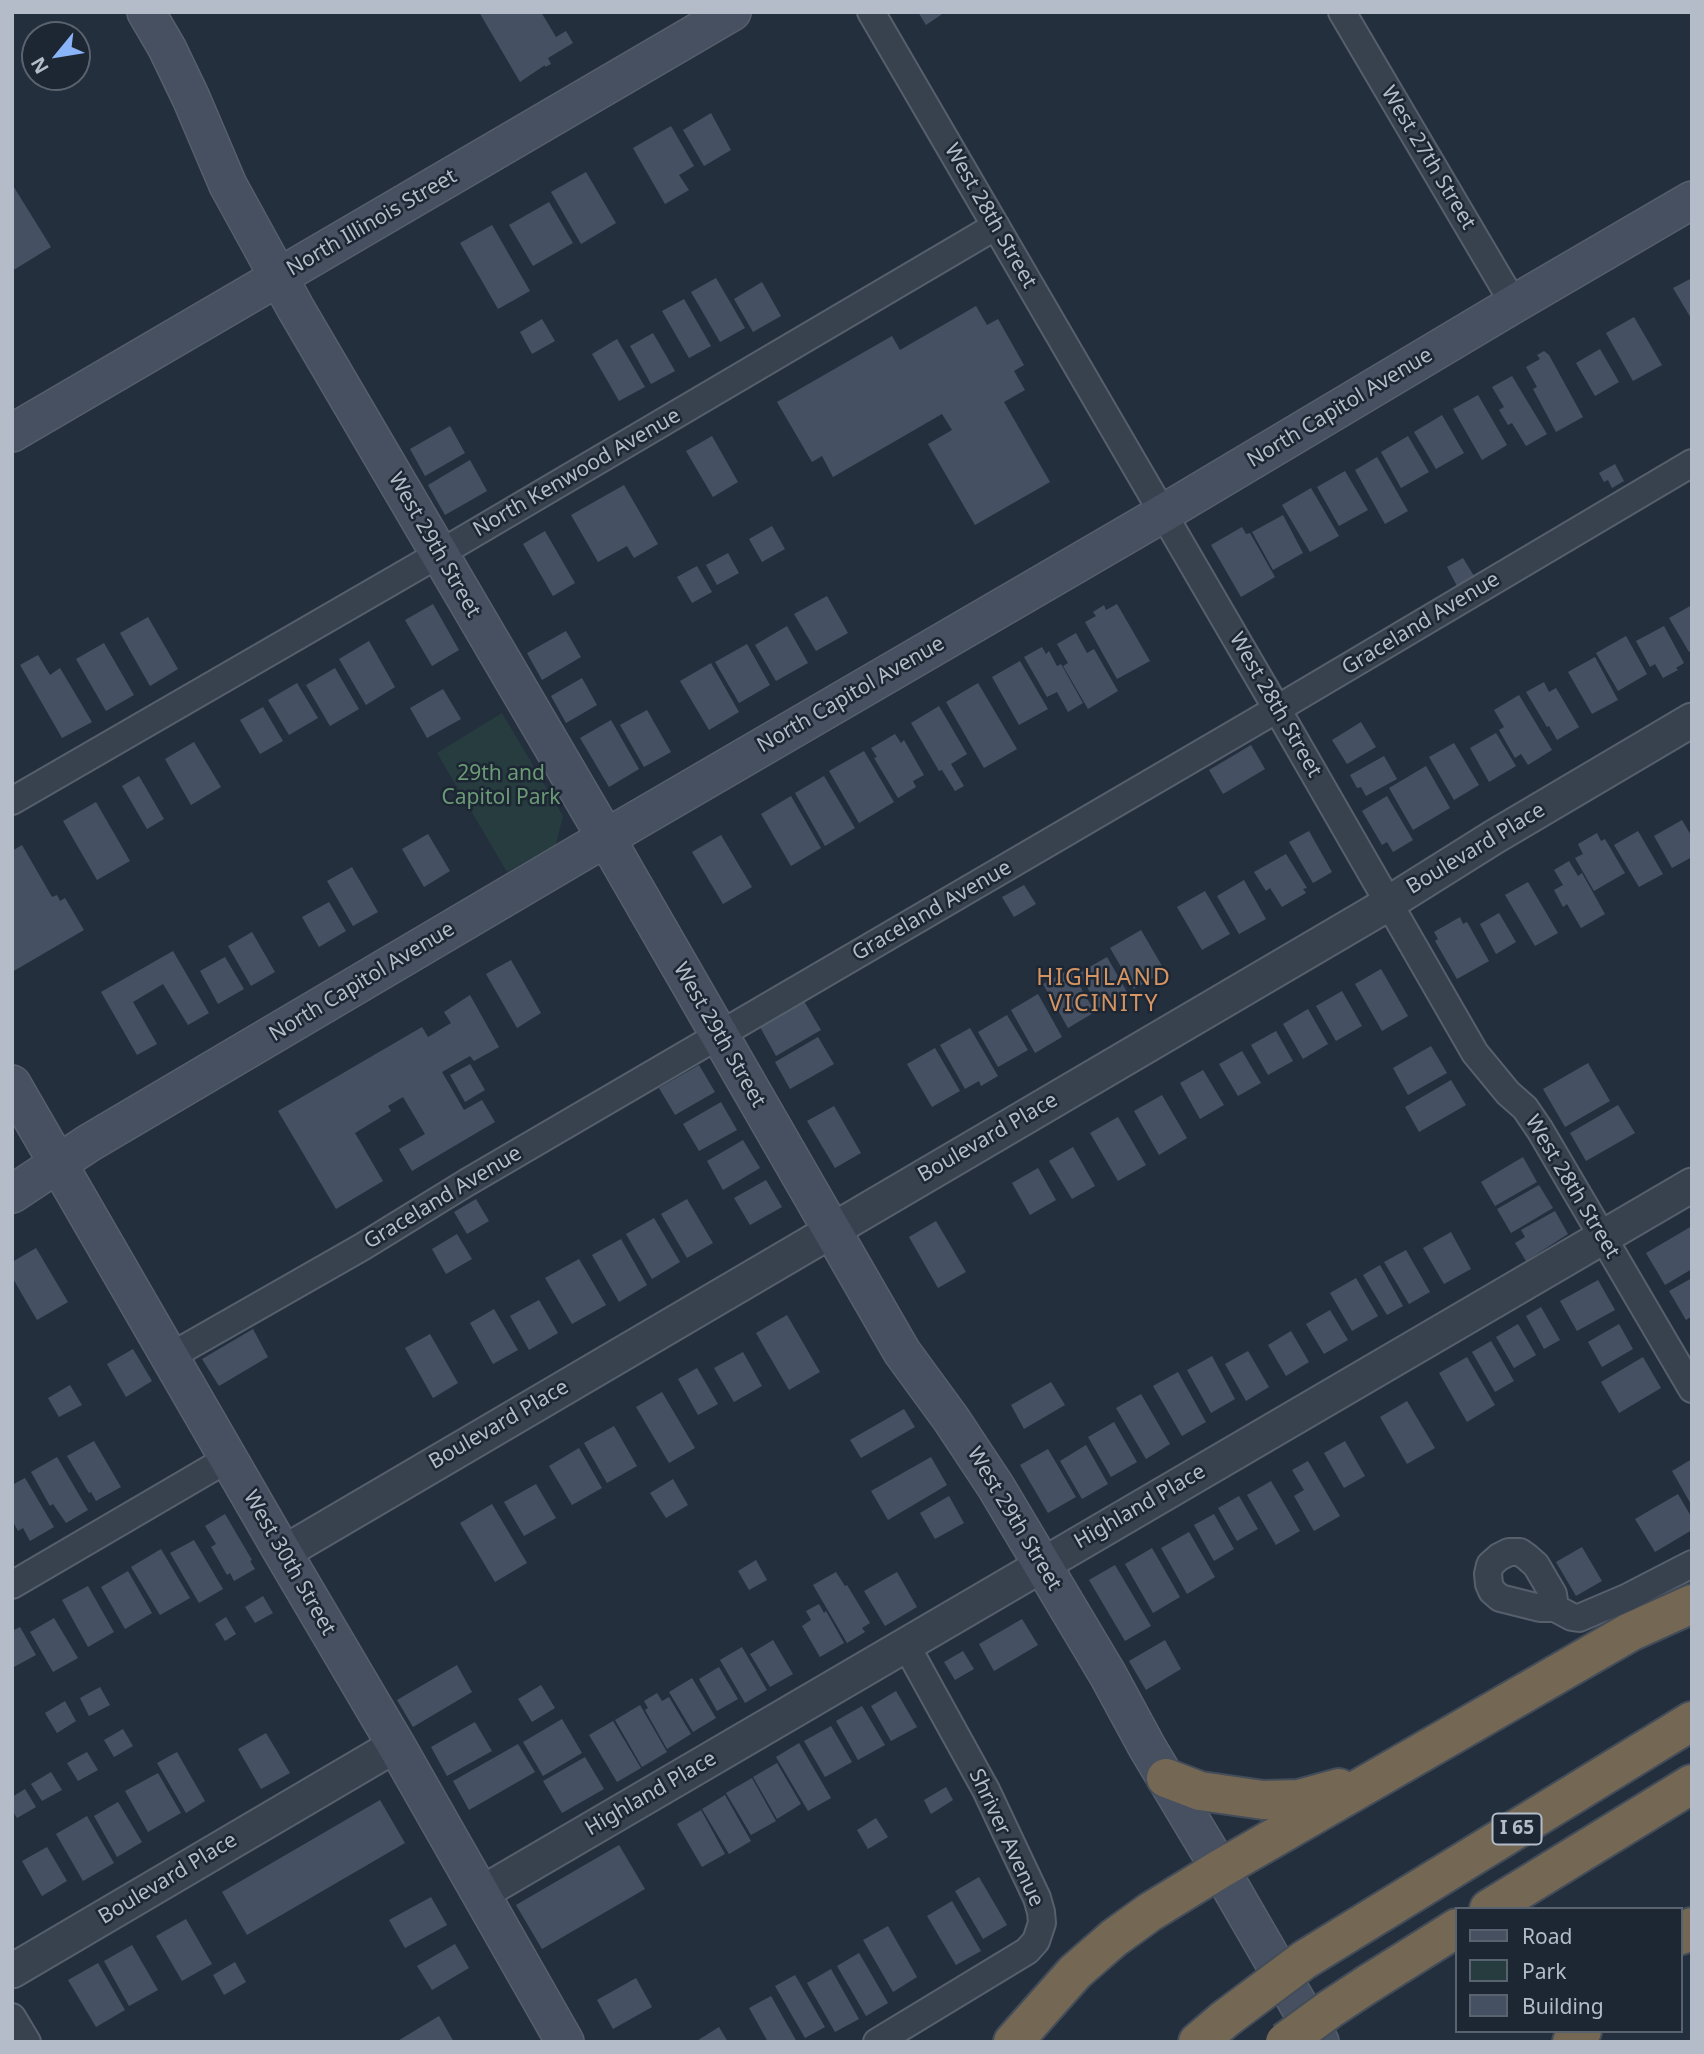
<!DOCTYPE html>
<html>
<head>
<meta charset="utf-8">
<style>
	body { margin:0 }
	#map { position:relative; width:1704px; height:2054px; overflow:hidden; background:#242f3e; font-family:"Noto Sans",sans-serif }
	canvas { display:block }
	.frame { position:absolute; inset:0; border:14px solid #b4bcc9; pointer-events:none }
	.legend { position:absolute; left:1455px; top:1907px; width:228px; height:126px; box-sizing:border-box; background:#1d2633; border:2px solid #59626f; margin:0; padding:9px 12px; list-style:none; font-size:21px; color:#b4bcc9 }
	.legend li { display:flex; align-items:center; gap:14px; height:35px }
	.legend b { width:35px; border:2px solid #59626f }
	.north { position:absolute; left:21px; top:21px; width:70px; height:70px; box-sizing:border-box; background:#1d2633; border:2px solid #59626f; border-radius:50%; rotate:240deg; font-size:19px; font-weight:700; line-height:28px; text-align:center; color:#b4bcc9 }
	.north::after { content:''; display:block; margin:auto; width:24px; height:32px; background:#8ab4f8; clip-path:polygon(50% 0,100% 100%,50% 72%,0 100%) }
</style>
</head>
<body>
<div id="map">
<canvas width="1704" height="2054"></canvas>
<div class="frame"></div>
<ul class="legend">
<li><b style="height:9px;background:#465061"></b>Road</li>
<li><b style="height:19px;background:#263c3f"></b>Park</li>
<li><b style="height:19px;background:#455162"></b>Building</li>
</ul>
<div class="north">N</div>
</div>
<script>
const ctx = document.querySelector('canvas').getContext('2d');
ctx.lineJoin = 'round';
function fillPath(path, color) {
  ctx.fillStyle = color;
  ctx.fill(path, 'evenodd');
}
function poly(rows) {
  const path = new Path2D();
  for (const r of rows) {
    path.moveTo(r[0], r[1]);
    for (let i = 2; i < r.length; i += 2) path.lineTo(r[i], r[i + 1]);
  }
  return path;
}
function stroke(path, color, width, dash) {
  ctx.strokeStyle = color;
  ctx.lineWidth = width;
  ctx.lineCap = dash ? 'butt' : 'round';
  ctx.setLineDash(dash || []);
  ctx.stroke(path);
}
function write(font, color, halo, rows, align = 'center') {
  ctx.font = font + ' "Noto Sans",sans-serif';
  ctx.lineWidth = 5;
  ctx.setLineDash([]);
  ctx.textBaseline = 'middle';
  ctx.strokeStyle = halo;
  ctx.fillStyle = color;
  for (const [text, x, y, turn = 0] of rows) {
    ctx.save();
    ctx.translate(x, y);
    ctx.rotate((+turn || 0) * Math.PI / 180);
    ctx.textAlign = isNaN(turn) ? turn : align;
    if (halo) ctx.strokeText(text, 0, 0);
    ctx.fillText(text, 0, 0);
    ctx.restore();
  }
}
fillPath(poly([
	[502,713,563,816,556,844,507,872,437,753]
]), '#263c3f');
fillPath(poly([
	[479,12,541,12,556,37,566,31,573,43,548,58,551,64,545,67,545,65,520,82],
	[918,12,945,12,926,25],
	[711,113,731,150,704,166,683,130],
	[671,126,694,166,679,175,689,190,665,204,633,148],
	[586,172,616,223,581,244,551,192],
	[12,184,51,247,12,271],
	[549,202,573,243,533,266,509,225],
	[492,225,530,291,498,309,460,243],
	[716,278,745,328,720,342,691,292],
	[1692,278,1692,320,1673,288],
	[762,282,781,316,753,332,734,299],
	[684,299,711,346,689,358,662,311],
	[976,306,987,325,998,319,1024,365,1014,371,1025,390,1004,402,1050,482,975,525,928,444,952,430,942,414,833,477,822,456,812,462,777,402,892,336,900,350],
	[1634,317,1662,365,1633,381,1606,333],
	[542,319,555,341,532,354,520,332],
	[653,333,675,371,651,384,630,346],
	[617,339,645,387,619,401,592,354],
	[1600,349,1619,382,1595,396,1576,363],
	[1544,351,1549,355,1583,417,1556,432,1533,389,1537,387,1526,367,1540,359,1537,355],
	[1512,376,1547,434,1526,446,1512,423,1508,425,1499,410,1504,407,1492,387],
	[1478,395,1507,445,1482,460,1453,409],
	[1442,415,1464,453,1436,469,1414,432],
	[450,426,465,453,425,476,410,449],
	[712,436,738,482,713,497,686,451],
	[1408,436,1429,472,1401,488,1381,452],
	[1377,457,1408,511,1385,524,1355,470],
	[470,460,487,491,445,515,428,485],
	[1615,464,1624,481,1612,488,1608,480,1604,482,1599,473],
	[1345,471,1368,510,1339,526,1317,487],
	[624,485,658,544,634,558,627,546,598,562,571,515],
	[1311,488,1339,536,1310,552,1282,505],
	[1283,515,1303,553,1273,570,1252,532],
	[772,526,785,549,762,562,749,539],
	[1242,527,1246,534,1250,533,1275,577,1241,597,1211,545],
	[545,531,575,583,553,596,523,544],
	[728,553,739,573,717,585,706,565],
	[1463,558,1474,576,1457,586,1447,567],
	[697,566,712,592,692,603,677,577],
	[827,596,848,633,816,651,794,614],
	[433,604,459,650,432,666,405,620],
	[1117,604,1150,661,1117,679,1085,622,1096,616,1093,612,1104,605,1106,610],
	[1692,605,1692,650,1689,652,1669,618],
	[148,617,178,669,150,686,120,633],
	[787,626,808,663,776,681,755,645],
	[1664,626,1684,663,1676,668,1678,670,1663,678,1655,664,1650,667,1636,641],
	[566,631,581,657,542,680,527,653],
	[1076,633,1087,653,1094,649,1118,691,1088,709,1063,666,1068,663,1057,644],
	[1626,636,1647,674,1618,691,1596,653],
	[369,641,395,687,366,705,339,659],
	[104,643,134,695,106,711,76,659],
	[747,644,770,685,739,703,715,662],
	[1042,647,1046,654,1049,651,1057,666,1061,664,1083,703,1068,712,1057,692,1047,697,1024,657],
	[38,655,50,675,60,668,92,722,62,738,20,665],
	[1595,657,1618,700,1592,714,1568,672],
	[1020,661,1048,709,1019,725,992,677],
	[711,663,739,712,709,730,680,681],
	[335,668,359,709,330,726,306,685],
	[582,678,597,705,566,723,551,696],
	[1544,682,1549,692,1556,688,1579,727,1557,740,1549,726,1547,727,1526,692],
	[297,683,318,718,289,735,268,700],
	[978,683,1017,749,984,768,946,702],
	[443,689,461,719,427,738,410,708],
	[1519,695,1552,750,1528,765,1521,754,1515,758,1499,730,1504,727,1494,710],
	[939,706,967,754,951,764,964,786,955,791,942,770,939,771,911,723],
	[263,707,283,741,260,754,240,720],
	[647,710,671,752,644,767,620,725],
	[611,720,639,769,609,787,580,738],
	[1361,722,1376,747,1347,764,1332,740],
	[1496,733,1516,766,1489,782,1470,748],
	[895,734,901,743,904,740,924,775,913,781,916,787,898,798,874,758,877,757,871,748],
	[194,742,221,787,191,805,165,759],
	[1454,743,1479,785,1454,800,1429,757],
	[1251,745,1265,769,1223,794,1209,770],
	[864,751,894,802,859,823,829,771],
	[1384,756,1397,779,1366,796,1361,787,1357,788,1350,775],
	[1426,766,1450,808,1413,830,1389,788],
	[139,776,164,819,147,829,122,786],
	[824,776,855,828,825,846,795,793],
	[791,796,821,848,791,866,761,814],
	[1387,796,1413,840,1393,852,1387,842,1382,845,1362,811],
	[96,802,130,861,97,880,63,821],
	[1682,820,1692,837,1692,857,1672,868,1654,836],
	[1309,831,1332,872,1313,883,1289,842],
	[1638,831,1663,874,1639,887,1614,845],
	[1597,833,1601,841,1605,839,1625,873,1594,891,1575,858,1583,854,1578,844],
	[428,834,450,871,424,887,402,849],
	[721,835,752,887,723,904,692,852],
	[22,845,52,897,57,895,60,901,65,898,84,930,12,972,12,851],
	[1286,854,1307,888,1303,889,1306,893,1282,907,1270,888,1266,891,1254,872],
	[1569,861,1578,876,1582,873,1605,914,1581,928,1567,904,1563,907,1554,890,1563,885,1554,870],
	[352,867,378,912,353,926,327,881],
	[1244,880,1266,919,1239,934,1217,896],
	[1528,882,1558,933,1535,946,1505,895],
	[1024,885,1036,904,1014,917,1002,897],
	[1205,891,1230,934,1202,950,1177,907],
	[329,902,346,931,319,947,302,917],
	[1499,913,1516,942,1496,954,1480,924],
	[1460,917,1463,924,1467,922,1489,961,1457,979,1435,941,1438,939,1434,932],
	[1141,930,1165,971,1134,989,1110,948],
	[252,932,275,972,251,986,228,946],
	[173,951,209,1013,188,1025,163,984,133,1002,157,1044,137,1055,101,992],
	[225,957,244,989,218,1004,200,971],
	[1107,957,1127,992,1099,1008,1079,973],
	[511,960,541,1013,517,1028,486,974],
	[1070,969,1095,1012,1068,1028,1043,984],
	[1381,969,1408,1016,1382,1031,1355,984],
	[1342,991,1362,1026,1336,1041,1316,1006],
	[1038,994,1062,1037,1035,1053,1011,1010],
	[470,995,499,1047,474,1061,470,1056,442,1072,464,1110,482,1100,495,1122,412,1171,399,1149,425,1134,403,1097,388,1106,391,1111,355,1133,383,1181,336,1209,278,1111,422,1027,428,1037,451,1023,444,1012],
	[804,1001,821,1030,776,1056,760,1027],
	[1308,1009,1328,1044,1303,1059,1283,1024],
	[1007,1015,1028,1050,998,1067,978,1032],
	[970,1028,998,1076,981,1086,979,1081,965,1089,940,1045],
	[1276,1031,1293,1061,1268,1075,1251,1045],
	[818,1037,834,1064,790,1089,775,1062],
	[1431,1046,1447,1073,1408,1095,1393,1068],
	[935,1048,960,1091,932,1107,907,1064],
	[1242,1051,1261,1083,1238,1096,1219,1064],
	[1588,1063,1610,1101,1565,1127,1543,1089],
	[470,1064,485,1090,465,1102,450,1075],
	[699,1065,715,1092,675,1115,659,1088],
	[1203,1070,1224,1105,1200,1119,1180,1083],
	[1451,1080,1466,1105,1419,1132,1405,1107],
	[1162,1095,1187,1138,1159,1155,1134,1111],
	[721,1102,737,1130,699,1151,683,1124],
	[1618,1105,1635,1133,1586,1161,1570,1133],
	[834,1106,861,1153,835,1168,807,1121],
	[1118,1117,1146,1165,1118,1181,1090,1133],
	[743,1140,760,1168,723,1190,707,1161],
	[1073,1147,1095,1186,1072,1199,1049,1161],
	[1523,1157,1537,1182,1495,1206,1481,1182],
	[1038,1168,1056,1200,1030,1215,1012,1183],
	[766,1180,782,1207,750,1225,734,1198],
	[1539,1185,1553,1208,1511,1233,1497,1209],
	[476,1199,489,1221,467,1234,454,1212],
	[687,1199,713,1243,687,1258,661,1214],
	[1555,1211,1568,1234,1526,1261,1515,1243,1525,1237,1521,1230],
	[654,1218,680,1262,652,1279,626,1234],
	[936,1221,966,1272,938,1288,909,1237],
	[1692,1226,1692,1269,1665,1285,1646,1253],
	[1451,1232,1471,1269,1444,1284,1423,1248],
	[457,1234,472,1259,446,1274,432,1249],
	[621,1239,647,1285,619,1302,592,1255],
	[36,1248,68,1302,37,1320,12,1277,12,1262],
	[1406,1250,1430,1292,1409,1304,1384,1262],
	[579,1259,606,1305,572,1324,545,1278],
	[1380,1265,1403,1306,1387,1315,1363,1275],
	[1356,1278,1378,1316,1352,1331,1330,1293],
	[1692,1278,1692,1316,1686,1320,1669,1291],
	[1598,1280,1615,1310,1577,1331,1560,1301],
	[539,1300,558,1333,529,1350,510,1316],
	[1541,1307,1560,1340,1544,1349,1526,1316],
	[494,1309,518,1350,493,1364,470,1323],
	[1330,1310,1348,1340,1324,1354,1306,1324],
	[787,1315,820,1372,789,1390,756,1333],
	[1518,1324,1536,1355,1514,1368,1496,1337],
	[1619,1324,1633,1349,1602,1367,1588,1342],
	[253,1329,268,1357,219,1386,202,1359],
	[1291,1331,1309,1362,1286,1376,1268,1345],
	[430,1334,458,1383,433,1398,405,1348],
	[1491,1341,1514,1381,1495,1392,1472,1352],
	[133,1349,152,1381,126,1397,107,1364],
	[1248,1351,1269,1387,1246,1401,1225,1364],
	[743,1352,762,1386,734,1402,714,1368],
	[1212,1356,1235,1399,1211,1413,1187,1370],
	[1467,1357,1495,1405,1467,1422,1439,1373],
	[1643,1357,1661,1388,1619,1413,1601,1382],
	[697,1368,718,1404,698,1415,678,1379],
	[1178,1372,1206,1422,1182,1436,1153,1386],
	[1051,1382,1065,1405,1024,1429,1011,1405],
	[70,1385,82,1405,59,1417,48,1398],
	[662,1392,695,1448,669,1463,636,1407],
	[1141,1394,1170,1444,1146,1459,1116,1408],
	[1407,1401,1435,1448,1407,1464,1380,1417],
	[904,1409,915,1427,861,1458,850,1440],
	[1114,1422,1137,1462,1111,1477,1088,1437],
	[614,1426,637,1466,607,1483,584,1443],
	[94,1441,121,1487,96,1501,91,1492,89,1493,67,1456],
	[1345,1441,1365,1476,1344,1488,1324,1453],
	[1086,1445,1108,1484,1082,1499,1060,1461],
	[579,1448,602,1488,572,1505,549,1466],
	[1048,1449,1076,1497,1048,1513,1020,1465],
	[57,1457,88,1510,66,1523,53,1504,50,1506,31,1472],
	[931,1457,947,1485,888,1520,871,1491],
	[1692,1459,1692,1506,1672,1471],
	[1308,1461,1340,1516,1314,1531,1294,1496,1304,1490,1292,1470],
	[25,1478,54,1527,30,1541,23,1528,18,1531,12,1520,12,1485],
	[673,1479,688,1505,666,1518,650,1493],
	[1271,1481,1300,1531,1276,1545,1247,1495],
	[536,1484,556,1518,524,1536,504,1502],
	[1678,1494,1692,1518,1692,1530,1655,1552,1635,1519],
	[949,1496,964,1523,935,1539,920,1513],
	[1239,1496,1258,1529,1237,1541,1218,1508],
	[492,1504,527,1563,495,1582,460,1523],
	[225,1514,252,1560,250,1561,255,1569,234,1581,230,1573,227,1575,211,1547,216,1544,205,1526],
	[1214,1514,1234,1549,1214,1561,1194,1525],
	[1189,1532,1215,1577,1187,1594,1161,1548],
	[194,1540,223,1589,199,1603,170,1553],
	[1582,1547,1602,1581,1576,1596,1556,1562],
	[1152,1548,1180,1597,1153,1613,1125,1564],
	[161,1549,190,1598,160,1615,131,1567],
	[756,1560,767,1580,749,1590,738,1571],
	[1115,1565,1151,1626,1125,1641,1089,1580],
	[128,1571,152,1613,125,1629,101,1587],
	[836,1572,845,1586,847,1585,870,1623,862,1628,865,1632,847,1643,813,1585],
	[897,1572,917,1607,885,1626,864,1591],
	[88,1586,114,1632,88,1647,62,1600],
	[263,1596,273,1613,255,1623,245,1607],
	[819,1604,824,1613,826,1611,844,1643,820,1657,802,1626,811,1620,806,1611],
	[226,1617,236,1634,225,1641,215,1624],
	[54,1618,78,1658,53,1672,30,1632],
	[1022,1619,1038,1645,994,1671,979,1644],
	[20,1627,36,1655,12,1668,12,1631],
	[773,1640,793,1674,770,1687,750,1654],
	[1165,1640,1181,1669,1146,1690,1129,1661],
	[742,1647,767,1690,745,1703,720,1660],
	[963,1651,974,1669,955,1680,944,1662],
	[457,1665,472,1692,413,1727,397,1700],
	[719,1667,738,1699,717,1711,699,1679],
	[692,1678,716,1718,693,1732,669,1692],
	[541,1685,555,1708,532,1722,518,1699],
	[100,1687,110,1705,89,1716,80,1698],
	[896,1691,917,1727,891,1741,871,1706],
	[657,1693,662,1701,669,1697,691,1734,667,1749,645,1710,648,1708,644,1701],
	[65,1701,76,1721,57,1733,45,1713],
	[640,1705,667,1752,642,1767,615,1720],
	[862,1706,885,1745,858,1760,836,1721],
	[562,1719,582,1753,543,1776,523,1742],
	[613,1721,641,1768,617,1782,589,1735],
	[475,1722,492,1751,447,1776,431,1747],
	[831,1726,852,1762,825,1777,804,1741],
	[123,1729,133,1746,114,1757,104,1740],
	[266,1733,290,1773,261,1789,238,1749],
	[799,1743,831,1798,808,1811,776,1757],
	[518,1744,535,1772,469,1810,453,1781],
	[87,1752,98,1770,78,1781,67,1763],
	[177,1752,205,1801,186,1813,157,1763],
	[585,1757,604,1789,562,1813,543,1781],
	[777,1763,801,1804,777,1819,753,1777],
	[51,1772,62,1790,42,1801,31,1784],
	[158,1773,181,1813,148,1832,125,1791],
	[752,1778,776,1821,751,1835,726,1793],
	[946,1787,953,1800,931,1814,924,1800],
	[25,1789,36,1807,17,1818,12,1810,12,1797],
	[725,1795,751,1841,729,1854,702,1809],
	[380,1800,405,1843,247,1935,222,1892],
	[118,1802,142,1842,117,1857,94,1816],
	[701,1810,725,1854,702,1867,677,1824],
	[87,1816,114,1863,83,1881,56,1834],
	[876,1818,888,1837,868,1849,857,1830],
	[619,1845,645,1889,542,1949,516,1905],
	[47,1847,67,1881,42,1896,22,1861],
	[979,1877,1007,1925,983,1939,955,1891],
	[431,1897,447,1925,405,1948,389,1920],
	[952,1901,981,1951,956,1965,927,1916],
	[186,1919,212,1964,182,1981,156,1936],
	[888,1926,917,1977,893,1992,863,1940],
	[455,1944,469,1968,432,1990,417,1966],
	[132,1945,158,1990,129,2006,104,1961],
	[859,1953,888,2003,866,2016,837,1966],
	[235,1962,246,1982,224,1995,213,1975],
	[98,1963,125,2010,96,2027,68,1980],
	[831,1969,859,2019,835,2032,807,1983],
	[795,1975,825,2027,805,2038,775,1986],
	[636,1978,652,2007,613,2029,597,2000],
	[771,1996,797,2042,768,2042,749,2008],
	[439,2016,454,2042,396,2042],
	[719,2027,728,2042,695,2042]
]), '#455162');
const minor = poly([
	[871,12,1277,709,1475,1053,1508,1093,1525,1108,1540,1130,1692,1389],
	[1342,12,1514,304],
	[12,801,439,554,996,226],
	[171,1356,362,1247,466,1183,1277,709,1692,463],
	[12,1585,229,1458],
	[1555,1608,1553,1594,1536,1565,1527,1557,1520,1552,1509,1552,1499,1557,1490,1565,1488,1574,1489,1584,1492,1591,1500,1598,1540,1608,1555,1608,1572,1617,1579,1618,1626,1598,1692,1564],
	[12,2017,27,2042],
	[877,2042,1027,1951,1036,1941,1042,1923,1041,1912,1037,1898,986,1790,906,1645]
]);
const tertiary = poly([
	[283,1553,1376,911,1494,837,1692,720],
	[480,1894,1692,1185],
	[12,1971,396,1745]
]);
const secondary = poly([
	[146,12,167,48,191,98,228,185,296,309,606,838,902,1352,951,1419,996,1487,1108,1675,1147,1747,1220,1869,1320,2042],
	[12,433,732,12],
	[12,1084,283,1553,396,1745,565,2042],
	[12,1194,89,1143,575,856,1162,514,1514,304,1692,200]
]);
const motorway = poly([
	[1166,1778,1200,1791,1263,1800,1299,1799,1339,1788],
	[1489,1909,1692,1784],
	[1681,1935,1692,1927],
	[1343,1936,1692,1721],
	[1368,1984,1457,1928],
	[1013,2042,1075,1972,1114,1938,1150,1912,1220,1869,1630,1632,1692,1604],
	[1198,2042,1225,2019],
	[1572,2042,1582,2031]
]);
stroke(minor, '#565f6c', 30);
stroke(tertiary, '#565f6c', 37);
stroke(secondary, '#565f6c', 40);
stroke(motorway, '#434c59', 42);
stroke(minor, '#38414e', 26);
stroke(tertiary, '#38414e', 33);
stroke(secondary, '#465061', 37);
stroke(motorway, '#746855', 38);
const motorwayBridge = poly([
	[1225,2019,1304,1960,1343,1936],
	[1285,2042,1330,2009,1368,1984]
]);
stroke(motorwayBridge, '#434c59', 42, []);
stroke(motorwayBridge, '#746855', 38);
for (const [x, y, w] of [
	[1517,1829,49]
]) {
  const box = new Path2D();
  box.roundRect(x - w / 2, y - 15.5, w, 31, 5);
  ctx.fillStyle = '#1d2633';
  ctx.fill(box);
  stroke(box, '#b4bcc9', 2);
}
write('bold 19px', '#b4bcc9', null, [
	["I 65",1517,1829]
]);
write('21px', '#b4bcc9', '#1d2633', [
	["West 27th Street",1428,158,59],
	["West 28th Street",990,216,60],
	["North Illinois Street",372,223,-30],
	["North Capitol Avenue",1340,408,-31],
	["North Kenwood Avenue",577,473,-30],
	["West 29th Street",434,545,60],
	["Graceland Avenue",1421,624,-31],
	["North Capitol Avenue",851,695,-30],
	["West 28th Street",1275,705,60],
	["Boulevard Place",1476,849,-31],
	["Graceland Avenue",932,911,-30],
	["North Capitol Avenue",362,982,-31],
	["West 29th Street",719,1035,60],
	["Boulevard Place",988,1138,-30],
	["West 28th Street",1572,1187,59],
	["Graceland Avenue",443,1198,-31],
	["Boulevard Place",499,1425,-30],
	["Highland Place",1140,1507,-30],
	["West 29th Street",1014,1519,59],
	["West 30th Street",289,1563,60],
	["Highland Place",651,1794,-30],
	["Shriver Avenue",1006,1838,65],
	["Boulevard Place",168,1879,-31]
]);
write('21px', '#6b9a76', '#1d2633', [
	["29th and",501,774],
	["Capitol Park",501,798]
]);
ctx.letterSpacing = '2px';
write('23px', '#d59563', '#1d2633', [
	["HIGHLAND",1104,978],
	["VICINITY",1104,1004]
]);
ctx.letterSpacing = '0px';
</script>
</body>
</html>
